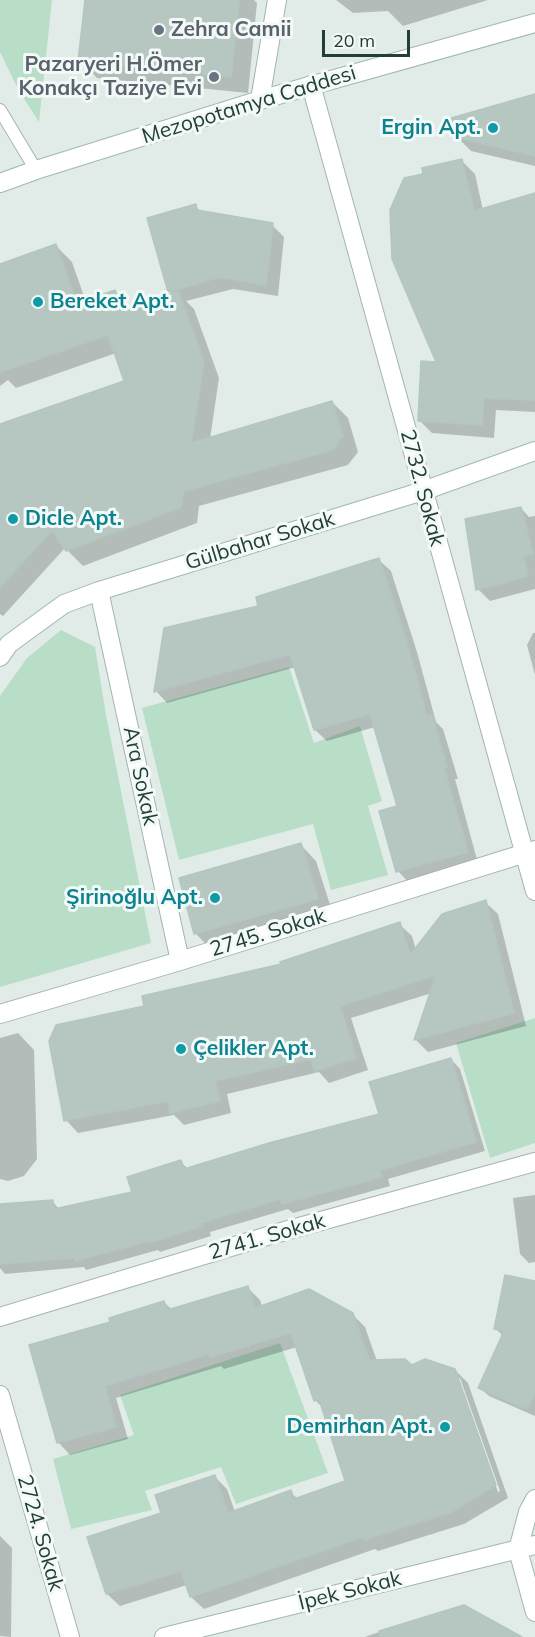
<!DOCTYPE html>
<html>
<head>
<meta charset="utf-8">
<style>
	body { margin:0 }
	#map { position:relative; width:535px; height:1637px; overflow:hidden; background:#e1ece8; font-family:Mulish,sans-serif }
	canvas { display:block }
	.scale { position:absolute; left:322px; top:30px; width:88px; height:27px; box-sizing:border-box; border:3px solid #213e39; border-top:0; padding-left:8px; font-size:18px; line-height:21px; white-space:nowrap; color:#213e39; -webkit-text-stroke:4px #f2f9f6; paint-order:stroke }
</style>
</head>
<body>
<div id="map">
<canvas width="535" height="1637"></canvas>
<div class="scale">20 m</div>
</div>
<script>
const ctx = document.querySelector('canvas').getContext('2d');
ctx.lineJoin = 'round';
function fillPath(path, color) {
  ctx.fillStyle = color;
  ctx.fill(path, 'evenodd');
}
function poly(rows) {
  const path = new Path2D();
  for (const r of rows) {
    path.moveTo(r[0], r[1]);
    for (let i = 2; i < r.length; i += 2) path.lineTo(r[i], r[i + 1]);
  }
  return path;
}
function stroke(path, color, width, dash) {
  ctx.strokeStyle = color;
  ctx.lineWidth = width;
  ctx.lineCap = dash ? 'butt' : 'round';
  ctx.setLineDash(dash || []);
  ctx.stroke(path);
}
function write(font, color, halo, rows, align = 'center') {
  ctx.font = font + ' Mulish,sans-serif';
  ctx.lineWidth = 6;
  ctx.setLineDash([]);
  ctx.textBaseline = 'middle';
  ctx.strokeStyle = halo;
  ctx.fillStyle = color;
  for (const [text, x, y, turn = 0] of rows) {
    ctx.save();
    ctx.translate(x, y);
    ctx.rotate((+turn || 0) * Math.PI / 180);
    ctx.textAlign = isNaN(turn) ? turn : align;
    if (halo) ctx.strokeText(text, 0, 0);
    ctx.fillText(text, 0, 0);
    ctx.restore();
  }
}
fillPath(poly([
	[0,0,52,0,39,122,19,91,0,52],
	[61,630,95,647,106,715,151,943,0,987,0,696,27,658],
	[289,667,314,743,360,726,382,801,368,806,388,875,331,890,313,824,179,860,142,708],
	[535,1018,535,1143,490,1158,456,1043],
	[280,1343,328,1473,236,1504,221,1467,145,1491,152,1510,71,1529,53,1459,134,1435,120,1395]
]), '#b9dec7');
fillPath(poly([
	[86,0,254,0,257,3,248,93,97,78,80,60],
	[336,0,488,0,403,26,388,11,353,13],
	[535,96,535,166,471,151,456,136],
	[462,161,475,174,483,210,535,195,535,412,496,410,494,438,432,433,419,420,438,364,425,175],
	[195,206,201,212,272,225,284,237,278,296,233,289,186,301,194,309,219,378,210,439,332,402,348,418,358,452,348,465,199,506,197,523,83,566,65,548,3,616,0,614,0,425,126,382,116,353,16,388,8,380,0,386,0,265,56,246,72,262,86,302,115,292,131,310,173,295,169,291],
	[521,508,529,517,535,516,535,589,490,601,478,589],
	[379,560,391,571,417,652,436,722,443,729,458,779,455,779,478,863,409,883,398,871,399,807,375,727,327,741,315,730,296,667,167,703,156,691,260,607],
	[533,633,535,633,535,675,527,645],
	[301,845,316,861,333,914,211,949,195,933],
	[485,902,498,914,526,1026,428,1052,416,1040,432,993,351,1018,368,1070,329,1083,319,1072,227,1094,231,1113,184,1125,174,1115,78,1133,66,1120,146,1007,283,965,399,924,412,936,416,950],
	[18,1033,34,1050,37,1159,24,1176,8,1181,0,1179,0,1038],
	[451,1059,460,1069,485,1151,388,1179,390,1186,293,1213,288,1209,210,1232,211,1236,160,1252,158,1250,86,1270,84,1267,5,1274,0,1268,0,1206,52,1201,60,1210,134,1194,181,1162,188,1169,381,1115],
	[535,1195,535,1262,529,1263,520,1254,513,1198],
	[535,1283,535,1416,489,1396,480,1388,503,1336,496,1329],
	[247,1287,260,1300,262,1307,352,1314,365,1327,377,1361,455,1370,468,1383,508,1498,464,1524,378,1551,375,1549,204,1609,191,1597,187,1585,120,1606,107,1594,89,1538,163,1514,215,1477,227,1489,235,1512,290,1492,298,1499,347,1482,324,1409,315,1400,297,1347,224,1369,221,1366,116,1398,128,1439,70,1455,58,1442,112,1323,164,1302,172,1310],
	[457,1378,460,1378,500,1491,498,1492],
	[0,1536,12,1548,11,1637,0,1636],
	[464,1607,506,1637,365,1637,373,1634]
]), '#0003');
const building = poly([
	[85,0,239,0,231,77,78,61,85,0],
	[535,94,535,156,455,137,448,119,535,94],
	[462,159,474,211,535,193,535,400,484,398,482,425,418,421,421,361,436,362,392,259,390,210,404,178,423,174,422,168,462,159],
	[196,204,197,210,273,223,266,285,220,277,168,292,147,218,196,204],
	[56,244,77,304,115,290,123,311,178,291,204,361,191,443,332,401,343,436,332,450,184,491,181,507,66,551,52,530,0,587,0,424,124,381,108,335,0,372,0,264,56,244],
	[521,507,533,554,523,556,528,576,476,590,465,519,521,507],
	[379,558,406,639,427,716,432,715,447,767,444,768,468,852,396,872,379,811,397,806,370,714,314,730,290,654,154,692,164,628,258,606,256,597,379,558],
	[301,843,318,899,194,934,179,878,301,843],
	[486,900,514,1013,414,1040,436,975,340,1006,356,1058,315,1071,311,1059,215,1081,220,1101,170,1113,168,1101,64,1121,49,1041,56,1025,144,1006,142,996,281,964,280,962,400,922,410,955,442,914,486,900],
	[451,1058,476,1142,380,1170,382,1177,282,1204,280,1199,201,1223,203,1226,149,1243,148,1241,75,1261,75,1258,0,1264,0,1204,53,1200,54,1209,132,1192,127,1177,181,1160,184,1169,269,1143,379,1114,369,1082,451,1058],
	[505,1275,535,1281,535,1392,527,1409,478,1388,504,1331,494,1329,505,1275],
	[248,1286,255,1308,309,1289,353,1313,369,1360,405,1359,412,1365,425,1359,455,1369,496,1485,451,1512,364,1540,363,1537,190,1597,181,1571,106,1594,87,1537,161,1513,155,1495,215,1475,228,1513,291,1490,294,1499,345,1481,319,1399,314,1401,291,1333,210,1357,209,1354,105,1386,116,1427,57,1443,29,1345,110,1322,109,1318,164,1301,167,1310,248,1286],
	[464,1605,522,1637,380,1637,379,1631,464,1605]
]);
fillPath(building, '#b6c7c2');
stroke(building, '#b3c6c0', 1.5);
const lane = poly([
	[0,110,36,170]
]);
const street = poly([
	[311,85,535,891],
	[260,100,277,0],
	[99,591,180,961],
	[0,1014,180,961,535,850],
	[0,1317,274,1234,535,1162],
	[0,1395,70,1637],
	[535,1499,528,1512,518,1550,535,1612],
	[164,1637,535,1545]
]);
const secondary = poly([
	[0,183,36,170,260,100,535,23],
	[0,657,9,644,64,604,99,591,423,491,535,451]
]);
stroke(lane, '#a4b4b0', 14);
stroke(street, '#a4b4b0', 20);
stroke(secondary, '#9fb8b2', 20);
stroke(lane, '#fff', 12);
stroke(street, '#fff', 18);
stroke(secondary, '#fff', 18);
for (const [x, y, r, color] of [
	[159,30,6,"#6b7280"],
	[214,77,6,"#6b7280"],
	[493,128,6,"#0f9aa8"],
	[38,302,6,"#0f9aa8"],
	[13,519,6,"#0f9aa8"],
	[215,898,6,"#0f9aa8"],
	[181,1049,6,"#0f9aa8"],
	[445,1427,6,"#0f9aa8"]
]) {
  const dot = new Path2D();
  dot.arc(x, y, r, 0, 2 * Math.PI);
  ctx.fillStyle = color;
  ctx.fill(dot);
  stroke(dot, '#f2f9f6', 2);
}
write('bold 21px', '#5b616d', '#f2f9f6', [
	["Zehra Camii",171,30],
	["Pazaryeri H.Ömer",202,65,"right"],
	["Konakçı Taziye Evi",202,89,"right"]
], 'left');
write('21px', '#213e39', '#f2f9f6', [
	["Mezopotamya Caddesi",249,105,-17],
	["2732. Sokak",422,488,75],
	["Gülbahar Sokak",260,541,-17],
	["Ara Sokak",140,776,78],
	["2745. Sokak",268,933,-17],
	["2741. Sokak",267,1237,-16],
	["2724. Sokak",40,1533,74],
	["İpek Sokak",350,1591,-14]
]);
write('bold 21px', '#0d838f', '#f2f9f6', [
	["Ergin Apt.",481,128],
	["Bereket Apt.",50,302,"left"],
	["Dicle Apt.",25,519,"left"],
	["Şirinoğlu Apt.",203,898],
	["Çelikler Apt.",193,1049,"left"],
	["Demirhan Apt.",433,1427]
], 'right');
</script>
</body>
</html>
